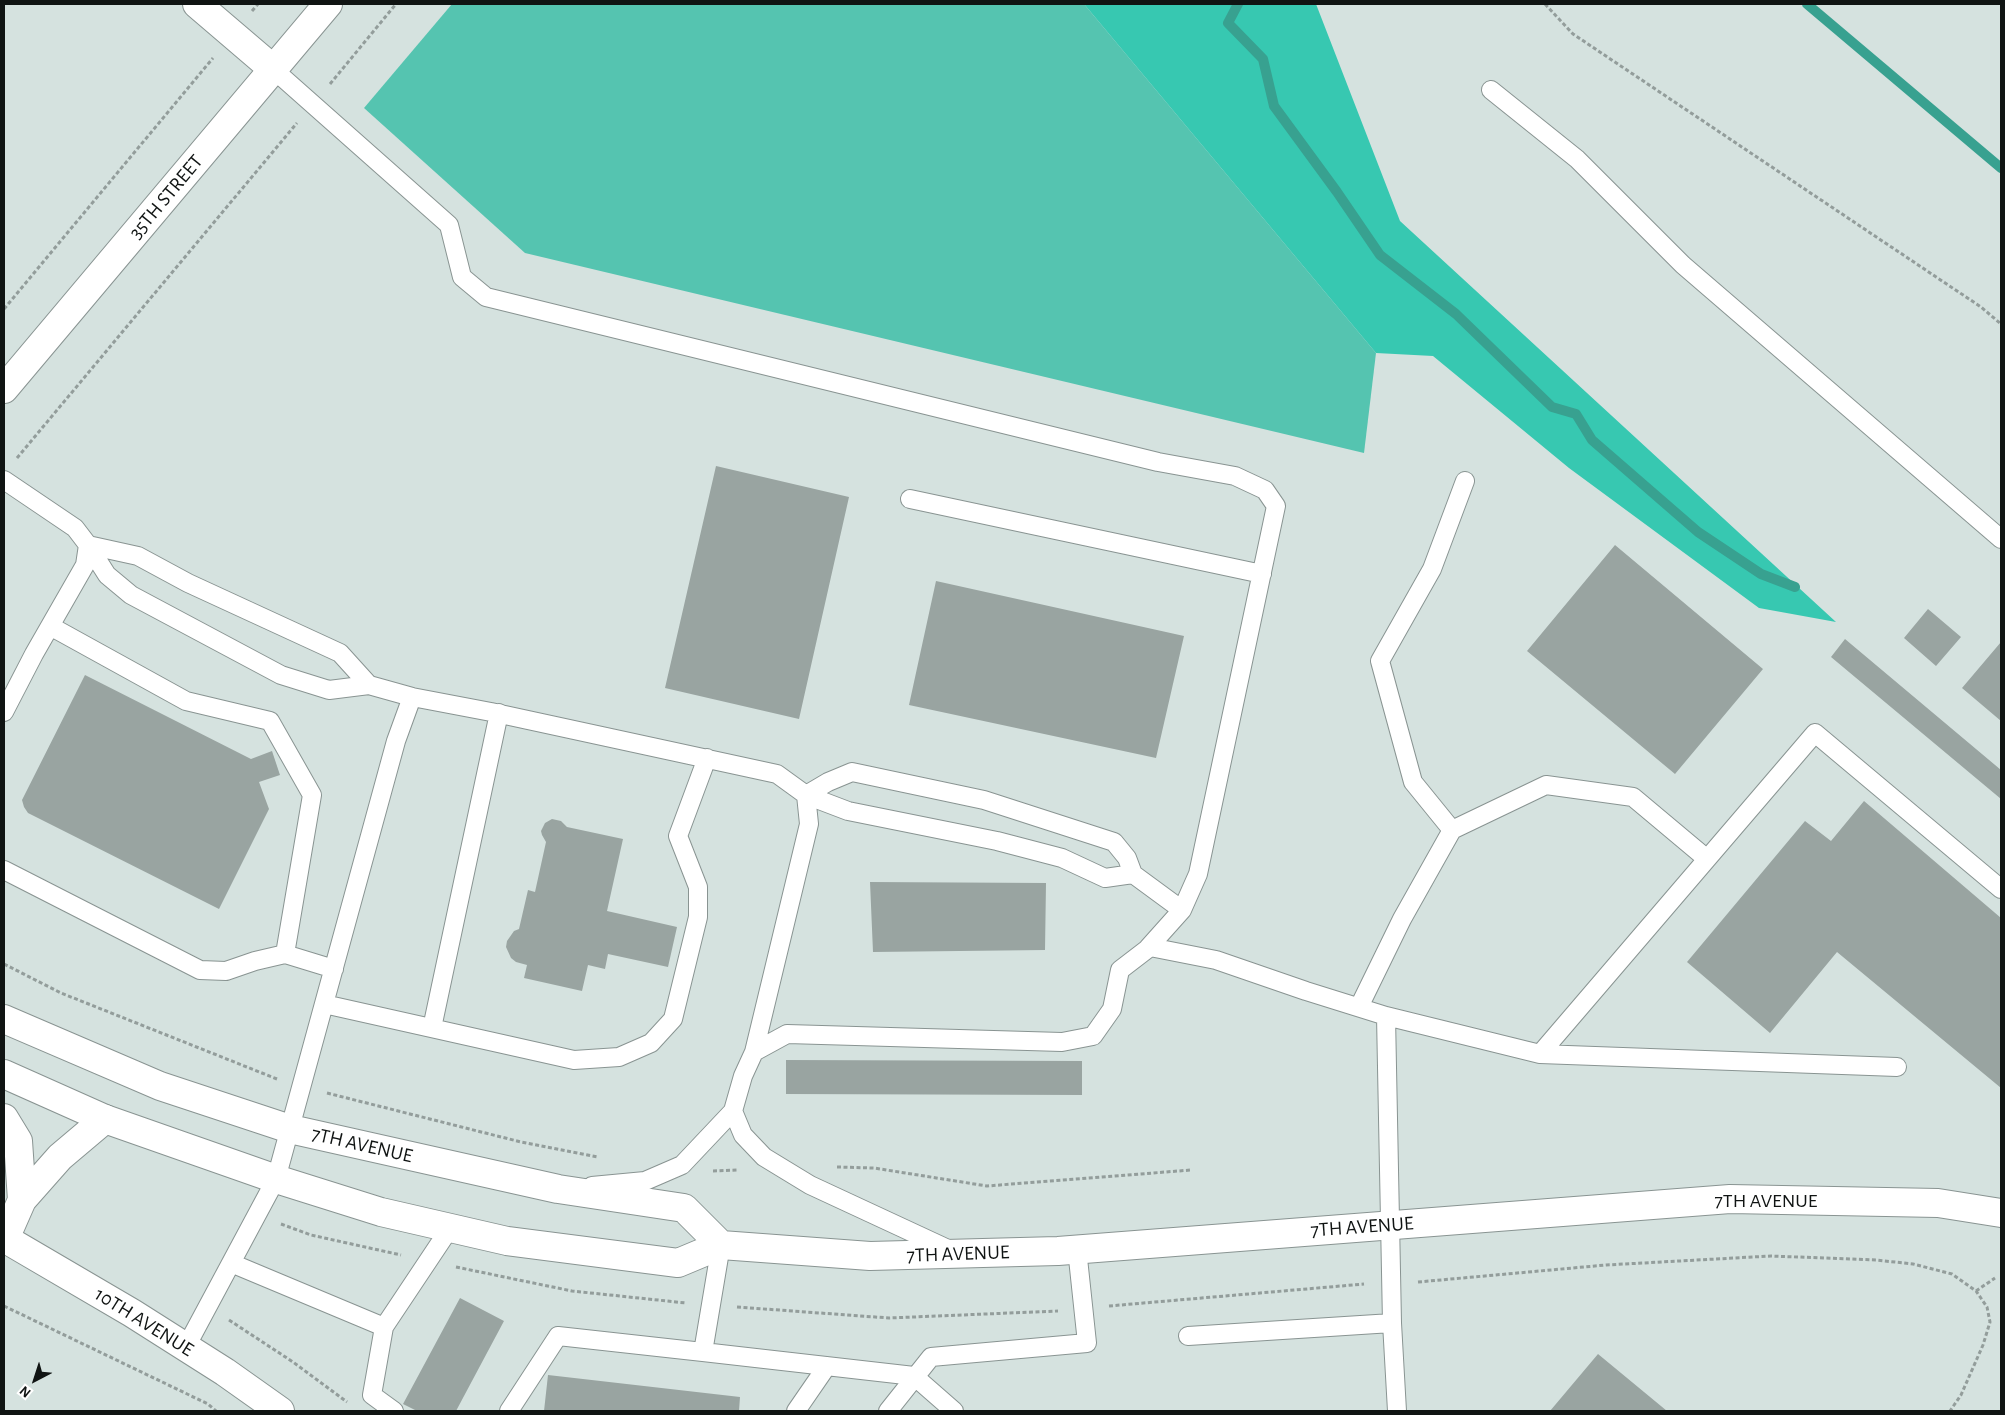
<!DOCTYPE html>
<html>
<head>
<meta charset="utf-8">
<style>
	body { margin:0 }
	#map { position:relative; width:2005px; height:1415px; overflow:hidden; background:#d5e2df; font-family:"Alegreya Sans",sans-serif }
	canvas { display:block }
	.frame { position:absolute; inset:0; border:5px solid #101413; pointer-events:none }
	.north { position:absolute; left:10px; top:1355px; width:50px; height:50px; -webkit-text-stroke:4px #fff; paint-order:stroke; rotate:220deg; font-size:14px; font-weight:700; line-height:20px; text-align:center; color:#101413 }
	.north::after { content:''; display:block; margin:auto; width:18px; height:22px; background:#101413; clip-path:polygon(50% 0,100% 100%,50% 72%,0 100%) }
</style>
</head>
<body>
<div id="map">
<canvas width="2005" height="1415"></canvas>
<div class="frame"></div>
<div class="north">N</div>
</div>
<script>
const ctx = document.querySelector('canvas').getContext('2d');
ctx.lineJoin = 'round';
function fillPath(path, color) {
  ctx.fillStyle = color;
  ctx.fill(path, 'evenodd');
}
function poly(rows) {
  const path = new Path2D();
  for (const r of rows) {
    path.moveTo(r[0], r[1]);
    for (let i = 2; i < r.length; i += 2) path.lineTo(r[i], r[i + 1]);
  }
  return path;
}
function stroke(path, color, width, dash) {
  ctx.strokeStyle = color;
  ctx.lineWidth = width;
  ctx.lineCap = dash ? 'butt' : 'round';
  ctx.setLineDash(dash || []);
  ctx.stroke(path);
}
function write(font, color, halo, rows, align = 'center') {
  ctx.font = font + ' "Alegreya Sans",sans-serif';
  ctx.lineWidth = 4;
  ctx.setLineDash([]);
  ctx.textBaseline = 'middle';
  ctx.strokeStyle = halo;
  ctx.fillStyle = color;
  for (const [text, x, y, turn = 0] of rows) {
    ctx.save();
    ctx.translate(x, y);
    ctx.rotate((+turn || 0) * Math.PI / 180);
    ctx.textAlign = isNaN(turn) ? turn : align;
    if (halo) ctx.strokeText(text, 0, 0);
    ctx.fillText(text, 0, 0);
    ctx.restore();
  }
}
fillPath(poly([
	[452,4,1084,4,1376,353,1364,453,525,253,364,108]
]), '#55c4b0');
fillPath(poly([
	[1084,4,1316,4,1400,221,1836,622,1759,608,1569,468,1433,356,1376,353]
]), '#37c8b1');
stroke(poly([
	[1238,4,1228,23,1263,59,1274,106,1337,192,1380,255,1456,314,1552,407,1576,414,1592,440,1698,532,1761,574,1795,587],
	[1807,4,2001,168]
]), '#38a190', 10);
fillPath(poly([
	[716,466,849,497,799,719,665,688],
	[1615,545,1763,669,1675,774,1527,651],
	[936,581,1184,636,1156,758,909,705],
	[1928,609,1961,637,1936,666,1904,638],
	[1845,639,2001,770,2001,799,1831,657],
	[2001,642,2001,721,1962,688],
	[85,675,251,759,272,751,280,775,259,782,269,809,219,909,28,813,24,807,22,800],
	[1864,801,2001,918,2001,1088,1837,952,1770,1033,1687,962,1805,821,1831,841],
	[552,819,561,821,567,827,623,839,607,911,677,927,668,967,608,954,605,969,588,965,582,991,524,978,527,965,516,962,511,958,506,947,507,941,514,931,519,929,528,890,535,892,546,842,542,835,541,831,545,823],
	[870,882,1046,883,1045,950,873,952],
	[786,1060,1082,1061,1082,1095,786,1094],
	[460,1298,504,1321,456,1411,417,1411,403,1404],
	[1598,1354,1667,1411,1550,1411],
	[548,1375,740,1397,739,1411,544,1411]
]), '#99a4a1');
const service = poly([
	[273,69,449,225,462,277,486,297,1158,462,1235,476,1265,490,1276,506,1198,874,1182,910,1148,948],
	[1491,90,1577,159,1683,265,2001,539],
	[4,480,75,528,88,545,85,565,34,654,4,712],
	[910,499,1262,574],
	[88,545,107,575,131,595,281,675,329,690,369,685,412,697],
	[88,545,138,556,188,583,340,653,369,685],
	[50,626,186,701,270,721,312,795,285,954],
	[806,795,828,782,852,772,984,800,1114,842,1127,858,1133,874,1182,910],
	[806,795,848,811,997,841,1062,858,1105,878,1133,874],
	[1452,830,1546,785,1633,797,1707,859],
	[4,870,200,970,226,971,255,961,285,954,334,969],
	[324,1004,574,1060,619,1057,651,1043,673,1019,698,917,698,887,678,836,707,758],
	[1359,1007,1402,919,1452,830,1413,782,1380,661,1432,569,1465,481],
	[1386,1016,1540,1054,1815,733,2001,889],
	[432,1028,499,713],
	[1540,1054,1897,1067],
	[733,1111,743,1076,754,1052,787,1034,1062,1042,1093,1036,1112,1009,1120,970,1150,947,1216,960,1306,991,1386,1016,1392,1323,1188,1336],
	[592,1186,645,1181,682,1165,733,1111,743,1135,764,1157,810,1185,950,1250],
	[231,1263,384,1327],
	[1392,1323,1397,1411],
	[186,1347,276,1179,396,741,412,697,491,712,777,774,806,795,809,824,754,1052],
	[703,1352,914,1376,954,1411],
	[394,1411,372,1395,384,1327,450,1228],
	[509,1411,558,1336,703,1352,721,1245],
	[796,1411,827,1366],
	[888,1411,931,1357,1087,1343,1077,1249]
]);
const minor = poly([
	[197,4,273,69],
	[4,1118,18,1141,22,1200],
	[4,1241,22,1200,60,1157,105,1119]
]);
const tertiary = poly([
	[4,389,328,4],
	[4,1238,132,1313,225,1372,280,1411]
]);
const primary = poly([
	[4,1019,160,1086,290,1129,558,1189,684,1208,721,1245],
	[4,1074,105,1119,276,1179,381,1212,507,1241,678,1263,721,1245,870,1256,1058,1251,1730,1199,1938,1203,2001,1213]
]);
stroke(service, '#899492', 20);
stroke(minor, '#899492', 30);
stroke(tertiary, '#899492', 30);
stroke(primary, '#899492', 30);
stroke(poly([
	[1545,4,1573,34,1981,307,2001,324],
	[252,11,258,4],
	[330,84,396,4],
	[4,309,213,58],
	[17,458,297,123],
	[4,964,61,993,277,1079],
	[327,1093,521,1142,598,1157],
	[837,1167,874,1168,987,1186,1191,1170],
	[713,1171,739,1170],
	[281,1224,311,1235,401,1255],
	[456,1267,572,1291,686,1303],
	[1418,1282,1606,1265,1771,1256,1876,1260,1913,1264,1952,1274,1976,1291,1987,1307,1990,1322,1983,1345,1961,1395,1950,1411],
	[1976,1291,1995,1278],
	[4,1306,208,1404,216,1411],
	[1109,1306,1364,1284],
	[737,1307,889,1318,1058,1311],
	[229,1320,293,1362,347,1402]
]), '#939d9b', 3, [4, 2.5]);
stroke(service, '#fff', 18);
stroke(minor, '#fff', 28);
stroke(tertiary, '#fff', 28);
stroke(primary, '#fff', 28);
write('20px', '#101413', '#fff', [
	["35TH STREET",166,197,-50],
	["7TH AVENUE",362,1145,13],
	["7TH AVENUE",1766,1201],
	["7TH AVENUE",1362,1227,-4],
	["7TH AVENUE",958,1254,-2],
	["10TH AVENUE",144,1322,32]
]);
</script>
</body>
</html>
